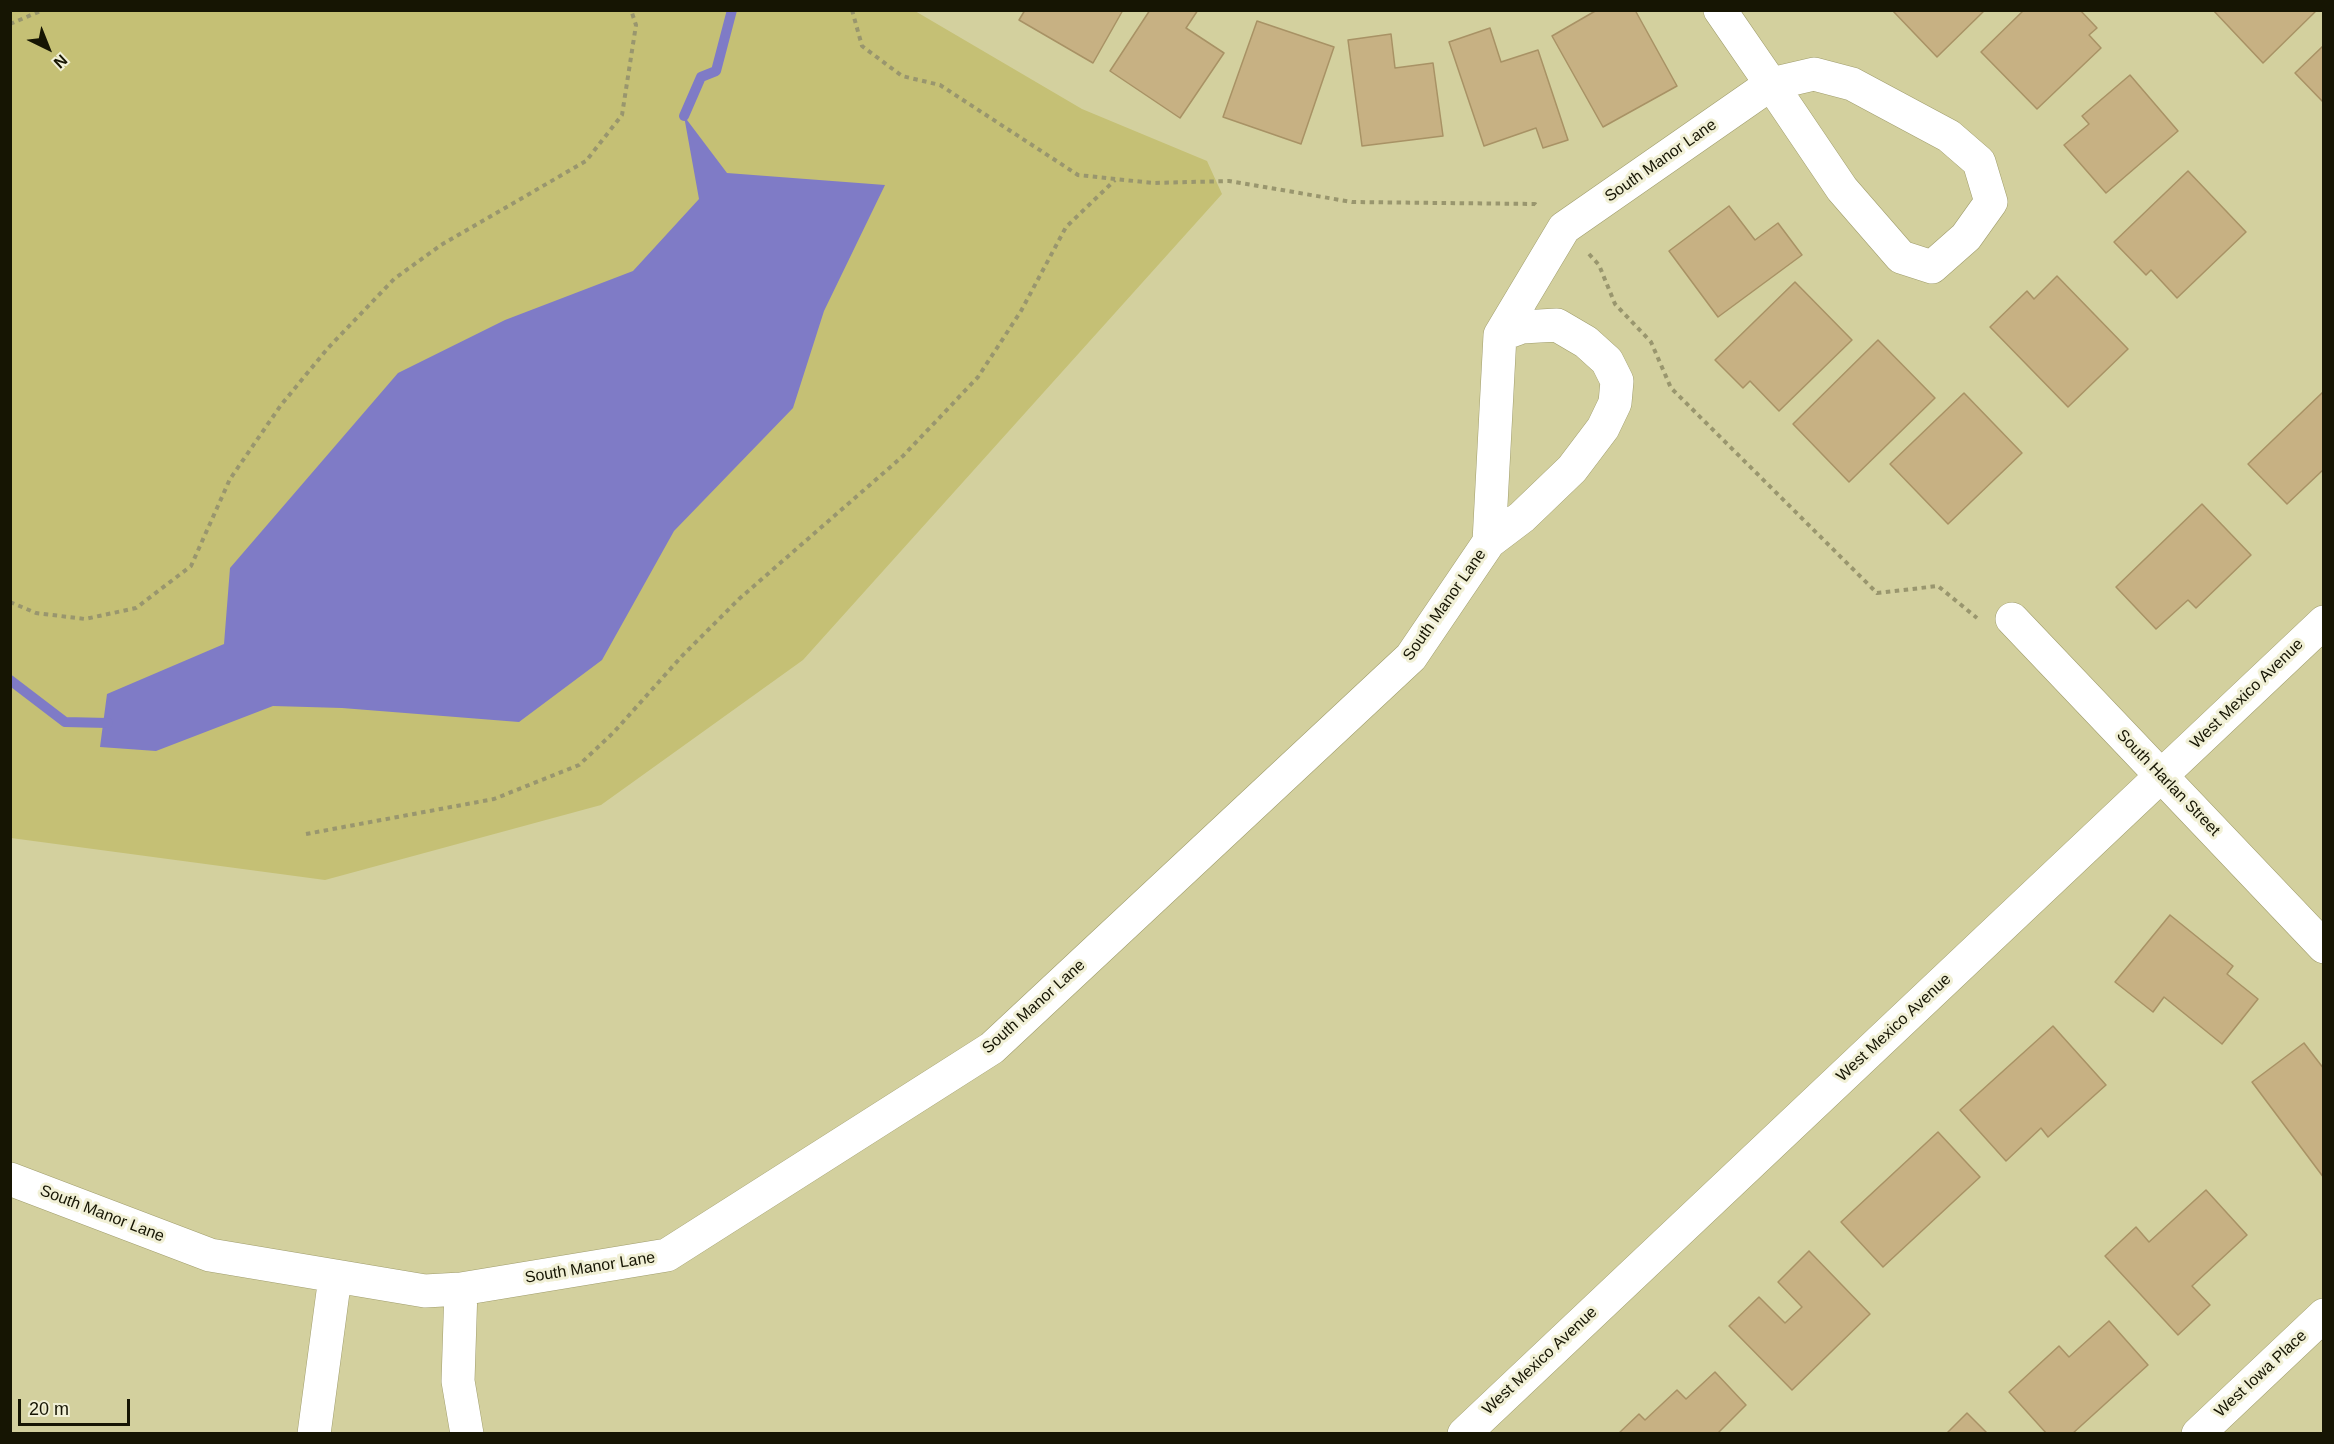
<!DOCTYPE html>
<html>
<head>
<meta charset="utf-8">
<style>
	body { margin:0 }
	#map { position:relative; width:2334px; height:1444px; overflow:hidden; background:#d3d09e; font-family:Helvetica,sans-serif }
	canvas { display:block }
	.frame { position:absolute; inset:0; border:12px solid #161503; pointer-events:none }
	.north { position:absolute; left:18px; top:18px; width:60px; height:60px; -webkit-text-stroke:4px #f1f0d6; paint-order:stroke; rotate:137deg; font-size:16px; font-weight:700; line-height:24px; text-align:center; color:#161503 }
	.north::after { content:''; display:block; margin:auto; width:21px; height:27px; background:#161503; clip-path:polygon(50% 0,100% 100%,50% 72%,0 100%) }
	.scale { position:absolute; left:18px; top:1399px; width:112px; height:27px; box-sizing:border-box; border:3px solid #161503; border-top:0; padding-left:8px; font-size:18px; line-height:21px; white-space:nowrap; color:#161503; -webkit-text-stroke:4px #f1f0d6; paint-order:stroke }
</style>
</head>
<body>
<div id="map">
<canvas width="2334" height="1444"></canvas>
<div class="frame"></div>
<div class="north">N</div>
<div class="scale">20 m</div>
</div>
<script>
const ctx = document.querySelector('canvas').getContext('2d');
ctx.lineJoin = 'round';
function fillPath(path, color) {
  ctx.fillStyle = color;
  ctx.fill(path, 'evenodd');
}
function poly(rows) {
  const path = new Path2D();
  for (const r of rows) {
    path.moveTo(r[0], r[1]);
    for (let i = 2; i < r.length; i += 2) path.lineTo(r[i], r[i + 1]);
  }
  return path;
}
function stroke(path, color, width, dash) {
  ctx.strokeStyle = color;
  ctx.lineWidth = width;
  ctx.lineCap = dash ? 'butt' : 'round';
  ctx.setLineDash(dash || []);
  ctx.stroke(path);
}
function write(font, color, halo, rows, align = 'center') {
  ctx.font = font + ' Helvetica,sans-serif';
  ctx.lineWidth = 6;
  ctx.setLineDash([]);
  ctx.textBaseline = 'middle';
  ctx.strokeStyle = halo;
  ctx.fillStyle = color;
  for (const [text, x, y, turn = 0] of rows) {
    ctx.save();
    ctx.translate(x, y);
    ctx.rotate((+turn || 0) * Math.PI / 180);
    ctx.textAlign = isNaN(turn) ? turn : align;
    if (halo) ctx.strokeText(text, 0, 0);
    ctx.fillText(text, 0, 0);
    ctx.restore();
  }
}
fillPath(poly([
	[11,11,915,11,1082,109,1207,161,1222,194,803,660,601,805,325,880,11,838]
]), '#c5c075');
fillPath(poly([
	[684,116,727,173,885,185,824,311,793,408,674,531,602,660,519,722,342,708,273,706,156,751,100,747,107,694,224,644,230,568,398,373,505,320,633,271,699,199]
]), '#7f7bc6');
stroke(poly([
	[684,116,701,77,716,71,732,10],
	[10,680,65,722,108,723]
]), '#7f7bc6', 10);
const building = poly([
	[1025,10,1123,10,1093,63,1019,20,1025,10],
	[1150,10,1198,10,1186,28,1224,53,1180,118,1110,71,1150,10],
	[1597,10,1635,10,1677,86,1603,127,1552,36,1597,10],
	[1892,10,1985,10,1937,57,1892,10],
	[2080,10,2097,28,2089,35,2101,48,2037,109,1981,52,2024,10,2080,10],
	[2213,10,2317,10,2263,63,2213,10],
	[1257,21,1334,47,1301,144,1223,117,1257,21],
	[1490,28,1501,62,1538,50,1568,140,1543,148,1536,128,1484,146,1449,42,1490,28],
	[1391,34,1395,68,1433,63,1443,136,1362,146,1348,40,1391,34],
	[2324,45,2324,103,2295,73,2324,45],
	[2130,75,2178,131,2106,193,2064,145,2089,124,2082,116,2130,75],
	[2188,171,2246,232,2177,298,2151,270,2146,275,2114,242,2188,171],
	[1729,206,1755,240,1778,223,1802,255,1718,317,1669,251,1729,206],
	[2057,276,2128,349,2068,407,1990,327,2027,291,2034,299,2057,276],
	[1795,282,1852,340,1779,411,1750,381,1743,388,1715,360,1795,282],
	[1878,340,1935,398,1849,482,1793,424,1878,340],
	[2324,391,2324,469,2287,504,2248,464,2324,391],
	[1964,393,2022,453,1948,524,1890,464,1964,393],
	[2202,504,2251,555,2196,608,2188,600,2156,629,2116,587,2202,504],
	[2170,915,2233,966,2227,974,2258,999,2222,1044,2164,997,2153,1012,2115,982,2170,915],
	[2053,1026,2106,1085,2048,1137,2041,1128,2006,1161,1960,1110,2053,1026],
	[2304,1043,2324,1069,2324,1178,2252,1082,2304,1043],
	[1938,1132,1980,1177,1883,1267,1841,1222,1938,1132],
	[2206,1190,2247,1235,2192,1286,2210,1305,2178,1335,2105,1256,2136,1227,2149,1242,2206,1190],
	[1809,1251,1870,1314,1792,1390,1729,1326,1759,1297,1785,1323,1802,1307,1778,1282,1809,1251],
	[2109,1321,2148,1365,2072,1434,2047,1434,2009,1392,2059,1346,2069,1357,2109,1321],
	[1715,1372,1746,1405,1717,1434,1618,1434,1639,1414,1645,1420,1677,1390,1686,1399,1715,1372],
	[1967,1413,1988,1434,1946,1434,1967,1413]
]);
fillPath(building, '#c7b183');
stroke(building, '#a89265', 1.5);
const street = poly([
	[1489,542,1522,517,1572,469,1603,428,1615,403,1617,381,1607,361,1586,342,1557,325,1522,327,1500,335],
	[10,1179,210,1255,425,1291,461,1289,667,1255,992,1048,1411,657,1489,542,1500,335,1564,228,1771,84,1814,74,1852,84,1949,136,1979,162,1991,202,1966,237,1932,267,1901,257,1842,189,1771,84,1720,10],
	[461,1289,458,1381,467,1434],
	[314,1434,335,1277],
	[1464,1434,2324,622],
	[2198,1434,2324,1315]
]);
const secondary = poly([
	[2012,619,2324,947]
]);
stroke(street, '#a09d6c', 34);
stroke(secondary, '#a09d6c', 34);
stroke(poly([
	[852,10,862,46,902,76,940,85,1078,175,1153,183,1229,181,1352,202,1535,204,1537,206],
	[10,24,43,10],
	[1589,254,1599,265,1615,304,1651,342,1671,388,1877,593,1938,586,1977,618],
	[10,602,36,613,85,619,136,608,191,566,230,479,281,405,328,348,394,279,441,245,586,161,622,115,636,25,631,10],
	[306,834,494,799,579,765,614,732,682,656,739,599,903,456,978,377,1021,311,1066,227,1115,180]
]), '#99966e', 4, [4.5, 4.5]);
stroke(street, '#fff', 33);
stroke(secondary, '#fff', 33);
write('16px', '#161503', '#f1f0d6', [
	["South Manor Lane",1661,161,-35],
	["South Manor Lane",1445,605,-55],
	["West Mexico Avenue",2247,694,-44],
	["South Harlan Street",2168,783,46],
	["South Manor Lane",1034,1007,-42],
	["West Mexico Avenue",1894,1028,-43],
	["South Manor Lane",102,1214,21],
	["South Manor Lane",590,1268,-9],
	["West Mexico Avenue",1540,1361,-43],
	["West Iowa Place",2261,1374,-43]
]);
</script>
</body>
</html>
